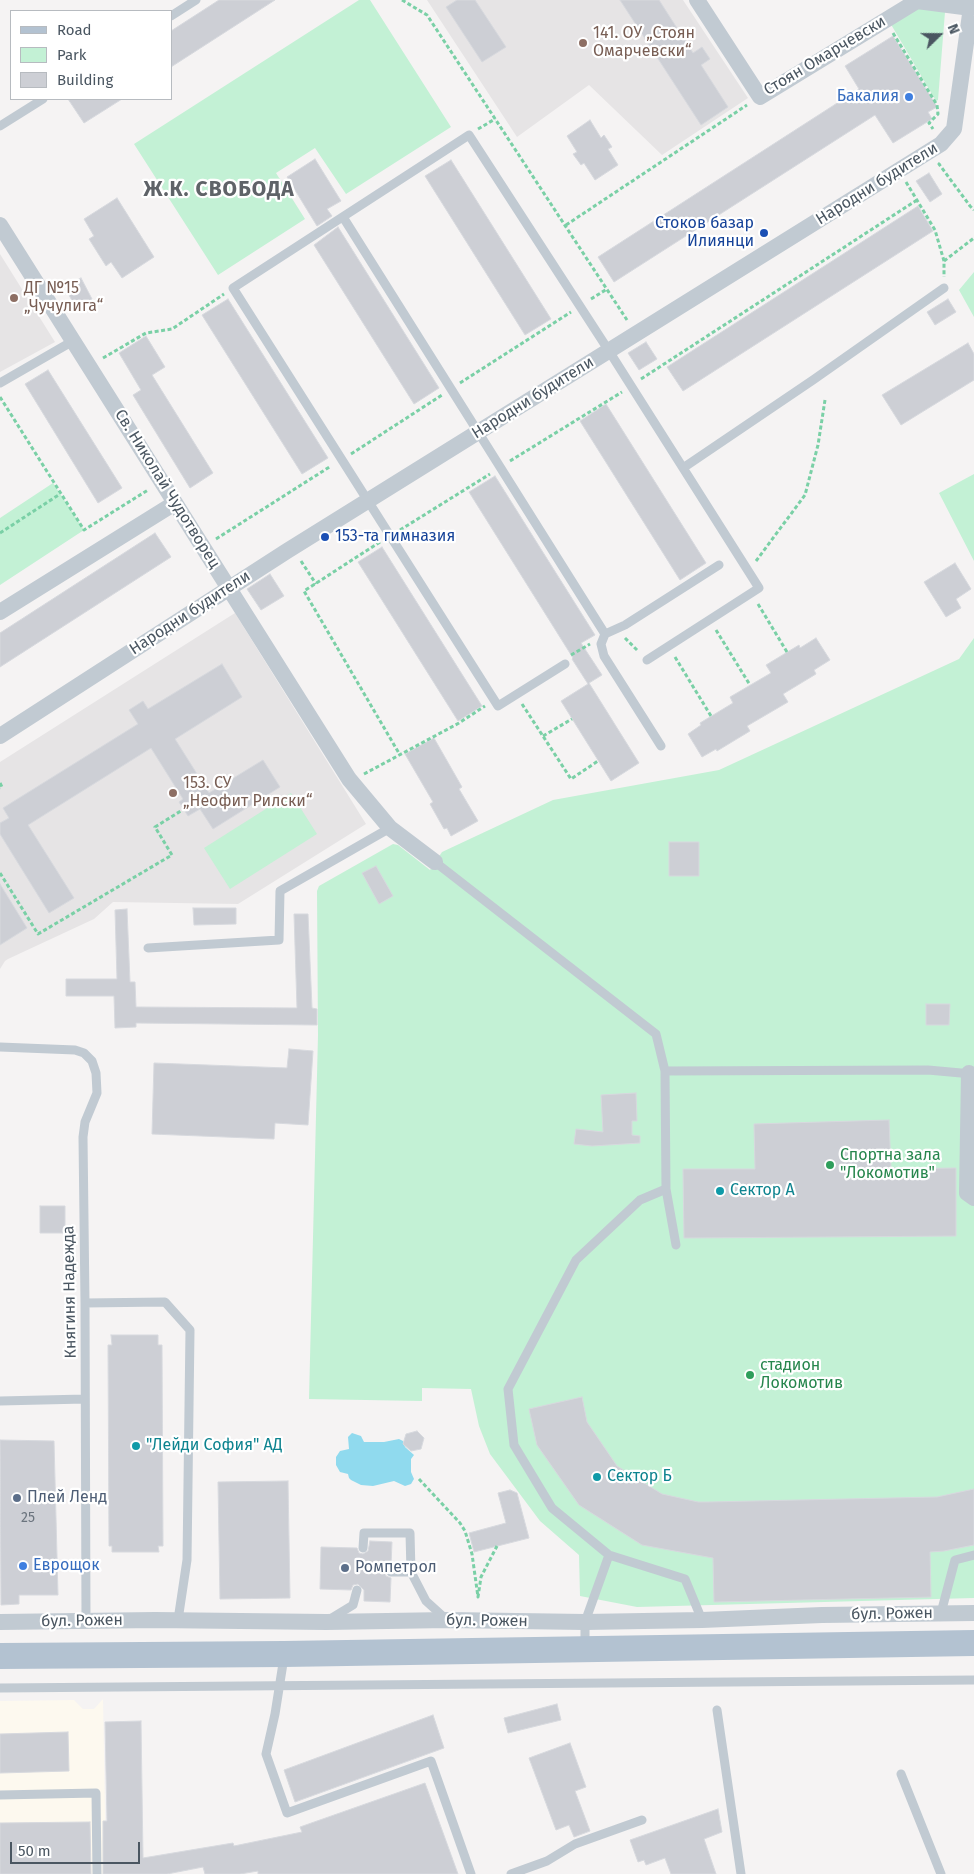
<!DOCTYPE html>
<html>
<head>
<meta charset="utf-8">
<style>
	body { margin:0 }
	#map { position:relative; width:974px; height:1874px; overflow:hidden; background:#f5f3f3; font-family:"Fira Sans",sans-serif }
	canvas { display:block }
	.legend { position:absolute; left:10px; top:10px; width:162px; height:90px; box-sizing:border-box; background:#fff; border:1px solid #b7bbc0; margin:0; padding:6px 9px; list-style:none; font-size:15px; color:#4a5661 }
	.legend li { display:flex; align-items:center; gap:10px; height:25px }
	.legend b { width:25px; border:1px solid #b7bbc0 }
	.north { position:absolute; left:914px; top:10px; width:50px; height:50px; -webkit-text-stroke:4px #fff; paint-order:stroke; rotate:68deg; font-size:14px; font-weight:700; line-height:20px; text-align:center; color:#4a5661 }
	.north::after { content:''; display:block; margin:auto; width:18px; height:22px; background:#4a5661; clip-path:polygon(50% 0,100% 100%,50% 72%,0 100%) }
	.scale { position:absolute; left:10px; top:1842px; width:130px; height:22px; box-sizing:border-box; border:2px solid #4a5661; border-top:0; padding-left:6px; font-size:15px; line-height:18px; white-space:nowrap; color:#4a5661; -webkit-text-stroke:4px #fff; paint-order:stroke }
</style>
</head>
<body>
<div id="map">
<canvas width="974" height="1874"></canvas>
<ul class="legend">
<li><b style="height:6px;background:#b3c2d1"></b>Road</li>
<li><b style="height:14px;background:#c3f1d5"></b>Park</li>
<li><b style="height:14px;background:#cdcfd5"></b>Building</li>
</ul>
<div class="north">N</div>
<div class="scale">50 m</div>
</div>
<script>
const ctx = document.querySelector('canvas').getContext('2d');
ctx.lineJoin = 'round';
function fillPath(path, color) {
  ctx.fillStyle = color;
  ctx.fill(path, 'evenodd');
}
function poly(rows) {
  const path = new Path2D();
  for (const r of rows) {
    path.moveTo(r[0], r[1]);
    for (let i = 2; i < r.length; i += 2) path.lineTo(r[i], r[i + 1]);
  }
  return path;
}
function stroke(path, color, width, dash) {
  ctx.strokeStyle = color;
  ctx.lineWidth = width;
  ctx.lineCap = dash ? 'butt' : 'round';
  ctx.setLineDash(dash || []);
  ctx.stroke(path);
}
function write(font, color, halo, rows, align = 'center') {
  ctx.font = font + ' "Fira Sans",sans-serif';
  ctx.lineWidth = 4.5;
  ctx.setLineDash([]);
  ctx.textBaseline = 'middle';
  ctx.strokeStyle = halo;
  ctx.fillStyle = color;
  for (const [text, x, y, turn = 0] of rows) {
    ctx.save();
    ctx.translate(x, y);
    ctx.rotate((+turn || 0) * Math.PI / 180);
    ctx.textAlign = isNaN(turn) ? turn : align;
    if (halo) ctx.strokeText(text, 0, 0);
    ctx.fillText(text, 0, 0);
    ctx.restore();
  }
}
fillPath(poly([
	[103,1699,106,1874,0,1874,0,1701,74,1700,83,1709,94,1709]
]), '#fdf9ef');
fillPath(poly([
	[427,0,683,0,748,98,662,155,589,85,517,137],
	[0,254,55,342,0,372],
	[235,613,366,824,238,904,113,902,94,919,8,959,5,961,0,969,0,762]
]), '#e6e4e5');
fillPath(poly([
	[359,0,370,0,451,127,346,194,315,148,276,173,305,219,218,275,134,144],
	[922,4,945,12,938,100,936,101,889,21],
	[974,272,974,317,959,290],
	[974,474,974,561,939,493],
	[53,483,84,530,0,585,0,518],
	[974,638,974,1598,637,1607,580,1596,579,1555,540,1521,490,1454,479,1426,471,1389,422,1388,422,1401,309,1399,318,1035,317,891,319,886,393,844,398,845,430,870,442,852,553,800,719,770,959,659],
	[291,793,317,834,230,889,204,848]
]), '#c3f1d5');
fillPath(poly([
	[352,1433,361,1436,364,1442,384,1442,399,1439,403,1441,405,1447,414,1455,411,1459,411,1472,414,1479,411,1484,405,1486,394,1481,373,1486,361,1485,351,1480,349,1478,348,1474,340,1472,336,1465,336,1457,340,1451,349,1449,348,1437]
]), '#90daee');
const building = poly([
	[219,0,275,0,171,67,171,31,219,0],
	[457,0,475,0,506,47,482,62,446,7,457,0],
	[620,0,659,0,693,53,702,47,710,59,701,65,728,107,701,125,620,0],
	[893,36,937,107,928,112,932,119,893,143,875,115,614,282,598,257,859,89,845,66,893,36],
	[68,99,122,99,84,123,68,99],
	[590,120,601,138,604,135,612,147,608,149,618,165,595,180,584,163,581,165,573,154,577,152,567,136,590,120],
	[315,159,341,201,327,209,332,216,317,226,287,177,315,159],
	[451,160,551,319,525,335,425,176,451,160],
	[929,173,942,194,930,202,916,181,929,173],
	[117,198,154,257,122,278,111,262,106,266,89,239,94,236,84,219,117,198],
	[918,206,933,231,683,391,667,367,918,206],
	[338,227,439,388,414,404,314,245,338,227],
	[81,278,92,299,76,308,69,295,72,293,68,285,81,278],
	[228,299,328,458,302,474,202,315,228,299],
	[948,299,956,312,935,325,927,312,948,299],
	[146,336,165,367,152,375,213,473,190,488,133,395,141,390,119,353,146,336],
	[646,342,657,359,639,370,628,353,646,342],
	[968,343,974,354,974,380,901,425,882,395,968,343],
	[48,370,122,488,98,503,25,384,48,370],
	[606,404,706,563,680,580,580,421,606,404],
	[495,476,595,635,581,643,602,675,589,683,639,763,611,781,561,701,588,684,572,659,573,658,469,492,495,476],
	[155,533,171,557,0,667,0,633,155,533],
	[382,547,482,706,458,721,358,562,382,547],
	[955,563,971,589,956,599,961,608,946,617,924,582,955,563],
	[270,574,284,596,261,610,247,589,270,574],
	[816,638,830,660,814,670,816,674,783,694,788,702,747,726,750,731,717,751,716,749,702,757,688,734,701,725,700,723,733,703,730,697,771,673,766,665,799,645,800,648,816,638],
	[222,664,242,697,175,739,209,793,263,760,280,787,213,829,200,809,188,816,179,802,183,799,151,748,28,825,74,898,49,913,0,834,0,823,9,818,3,808,138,724,129,710,143,701,148,709,222,664],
	[434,738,462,787,459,789,478,821,451,836,447,828,444,829,430,804,433,802,405,754,434,738],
	[669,842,699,842,699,876,669,876,669,842],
	[376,866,393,896,379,904,362,873,376,866],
	[0,884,27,928,0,945,0,884],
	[193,908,236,908,236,924,194,925,193,908],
	[127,909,130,982,135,982,136,1007,297,1008,294,914,308,914,312,1008,317,1009,317,1025,136,1023,136,1027,115,1028,114,996,66,996,66,979,117,979,115,910,127,909],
	[926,1004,950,1004,949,1025,926,1025,926,1004],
	[289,1049,313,1051,308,1125,275,1123,274,1139,152,1134,154,1063,287,1068,289,1049],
	[636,1093,637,1121,632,1121,632,1135,640,1136,640,1143,592,1146,574,1144,576,1129,603,1132,601,1095,636,1093],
	[889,1120,891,1169,956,1168,956,1236,684,1238,683,1169,755,1169,754,1124,889,1120],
	[40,1206,65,1206,65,1233,40,1233,40,1206],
	[111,1335,158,1335,158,1345,162,1345,163,1546,158,1546,159,1552,112,1552,112,1546,109,1546,108,1345,112,1345,111,1335],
	[582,1397,587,1422,617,1466,662,1494,698,1502,709,1502,937,1497,974,1489,974,1545,944,1551,930,1552,931,1597,714,1602,713,1558,642,1545,579,1505,537,1445,529,1409,582,1397],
	[417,1431,424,1438,421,1449,411,1451,403,1444,406,1434,417,1431],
	[0,1440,54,1441,58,1595,19,1595,19,1604,1,1605,0,1440],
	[288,1481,290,1598,220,1599,218,1482,288,1481],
	[510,1490,517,1493,529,1538,474,1552,469,1533,506,1523,498,1493,510,1490],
	[370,1541,392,1542,391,1566,387,1567,385,1572,386,1576,391,1578,390,1602,364,1601,364,1590,358,1584,353,1585,351,1590,320,1589,321,1547,357,1548,359,1553,363,1554,368,1551,370,1541],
	[557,1704,561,1720,508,1733,504,1718,557,1704],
	[433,1715,444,1748,295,1802,284,1770,433,1715],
	[141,1721,143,1858,233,1843,234,1846,302,1832,300,1827,425,1783,458,1874,258,1874,258,1871,240,1874,205,1874,203,1867,167,1874,103,1874,103,1821,107,1821,105,1722,141,1721],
	[68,1732,69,1771,0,1773,0,1734,68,1732],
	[570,1743,586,1787,575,1791,590,1831,574,1837,569,1825,556,1830,529,1758,570,1743],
	[718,1809,722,1832,704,1839,716,1874,671,1874,665,1858,646,1865,644,1860,638,1862,630,1840,718,1809],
	[90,1822,91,1874,0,1874,0,1823,90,1822]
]);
fillPath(building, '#cdcfd5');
stroke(building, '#d7d9de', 1);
stroke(poly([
	[402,0,427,15,627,320],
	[893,33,937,105,938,114,929,123,933,129],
	[478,129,495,119],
	[940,163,939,164,970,206,974,210],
	[906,182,935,230,944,261,944,277],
	[566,225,747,105],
	[944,261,974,238],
	[591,299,607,289],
	[103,358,146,333,172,329,224,294],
	[641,379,917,200],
	[460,383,571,312],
	[0,397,84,530,148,490],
	[351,454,442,395],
	[510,461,622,392],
	[400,530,490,474],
	[0,533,60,494],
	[216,539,331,466],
	[380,542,304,591,400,755],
	[301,561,316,584],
	[756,561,805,495,818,445,825,400],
	[758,604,787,652],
	[716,630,750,685],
	[625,638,638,651],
	[571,655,590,644],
	[675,657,711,716],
	[522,704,571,779,598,761],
	[543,736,572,719],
	[364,774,459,723,485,706],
	[0,783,2,787,0,788],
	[0,873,38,934,172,855,155,827,184,809],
	[419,1479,460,1523,465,1531,472,1554,478,1597,481,1577,497,1546]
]), '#7ad0a6', 3, [4, 2.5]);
stroke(poly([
	[171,16,196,0],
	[0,126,43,99],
	[343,217,605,634,601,644,604,656,661,746],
	[0,383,73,341],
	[683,468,813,380,944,288],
	[605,634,625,625,719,565],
	[565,664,498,706,233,288,469,135,609,351,759,588,647,660],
	[435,862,656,1034,665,1071,666,1189,676,1245],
	[148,948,279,940,280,891,390,828],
	[0,1047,75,1050,84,1053,92,1061,96,1073,97,1093,85,1122,83,1137,85,1303,86,1622],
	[665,1071,928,1070,972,1074],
	[666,1189,640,1200,576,1260,508,1389,514,1445,552,1508,609,1555,685,1579,702,1620],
	[85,1303,165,1302,190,1330,187,1560,178,1620],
	[0,1401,85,1399],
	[363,1548,364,1533,410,1533,411,1572],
	[391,1572,411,1572,426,1601,447,1620],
	[941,1613,955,1560,974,1555],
	[330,1619,353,1605,357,1590],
	[585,1646,585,1622,609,1555],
	[284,1657,275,1714,266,1754,287,1813,431,1761,471,1874],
	[0,1688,974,1680],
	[717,1710,741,1874],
	[901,1774,941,1874],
	[0,1795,96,1793,97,1874],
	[511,1874,547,1861,575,1844,642,1820]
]), '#c1cad2', 9);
stroke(poly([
	[697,0,760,97,917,1,971,8],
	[0,225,349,779,390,828,435,862],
	[0,612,175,503],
	[0,736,287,551,941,144,954,129,972,0],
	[969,1073,967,1193,974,1198],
	[0,1622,155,1620,326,1622,448,1620,585,1622,702,1620,822,1615,974,1613]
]), '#c1cad2', 16);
stroke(poly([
	[0,1656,284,1654,974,1643]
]), '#b3c2d1', 26);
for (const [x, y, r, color] of [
	[583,43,5,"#8d6e63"],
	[909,97,5,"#3f7fe0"],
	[764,233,5,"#1a4fb4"],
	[14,298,5,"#8d6e63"],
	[325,537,5,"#1a4fb4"],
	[173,793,5,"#8d6e63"],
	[830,1165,5,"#2e9e5b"],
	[720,1191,5,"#0f9aa8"],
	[750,1375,5,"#2e9e5b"],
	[136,1446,5,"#0f9aa8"],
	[597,1477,5,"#0f9aa8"],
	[17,1498,5,"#5c6f8a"],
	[23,1566,5,"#3f7fe0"],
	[345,1568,5,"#5c6f8a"]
]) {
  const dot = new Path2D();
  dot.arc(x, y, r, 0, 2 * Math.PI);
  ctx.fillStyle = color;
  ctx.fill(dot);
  stroke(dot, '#fff', 2);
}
write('14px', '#6b747e', null, [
	["25",28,1518]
]);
write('16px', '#785e54', '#fff', [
	["141. ОУ „Стоян",593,34],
	["Омарчевски“",593,52],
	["ДГ №15",24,289],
	["„Чучулига“",24,307],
	["153. СУ",183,784],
	["„Неофит Рилски“",183,802]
], 'left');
write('16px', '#4a5661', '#fff', [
	["Стоян Омарчевски",825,56,-31],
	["Народни будители",877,184,-32],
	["Народни будители",533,398,-32],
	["Св. Николай Чудотворец",167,489,58],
	["Народни будители",190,613,-33],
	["Княгиня Надежда",70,1292,-91],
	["бул. Рожен",892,1614,-1],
	["бул. Рожен",82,1621,-1],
	["бул. Рожен",487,1621,1]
]);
write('16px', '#366cbe', '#fff', [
	["Бакалия",899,97],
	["Еврощок",33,1566,"left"]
], 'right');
write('16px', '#164399', '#fff', [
	["Стоков базар",754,224],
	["Илиянци",754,242],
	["153-та гимназия",335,537,"left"]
], 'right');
write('16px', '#27864d', '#fff', [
	["Спортна зала",840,1156],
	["\"Локомотив\"",840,1174],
	["стадион",760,1366],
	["Локомотив",760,1384]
], 'left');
write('16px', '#0d838f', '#fff', [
	["Сектор А",730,1191],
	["\"Лейди София\" АД",146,1446],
	["Сектор Б",607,1477]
], 'left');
write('16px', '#4e5e75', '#fff', [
	["Плей Ленд",27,1498],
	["Ромпетрол",355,1568]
], 'left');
ctx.letterSpacing = '1px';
write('bold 21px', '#5f6368', '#fff', [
	["Ж.К. СВОБОДА",219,190]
]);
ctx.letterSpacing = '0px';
</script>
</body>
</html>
